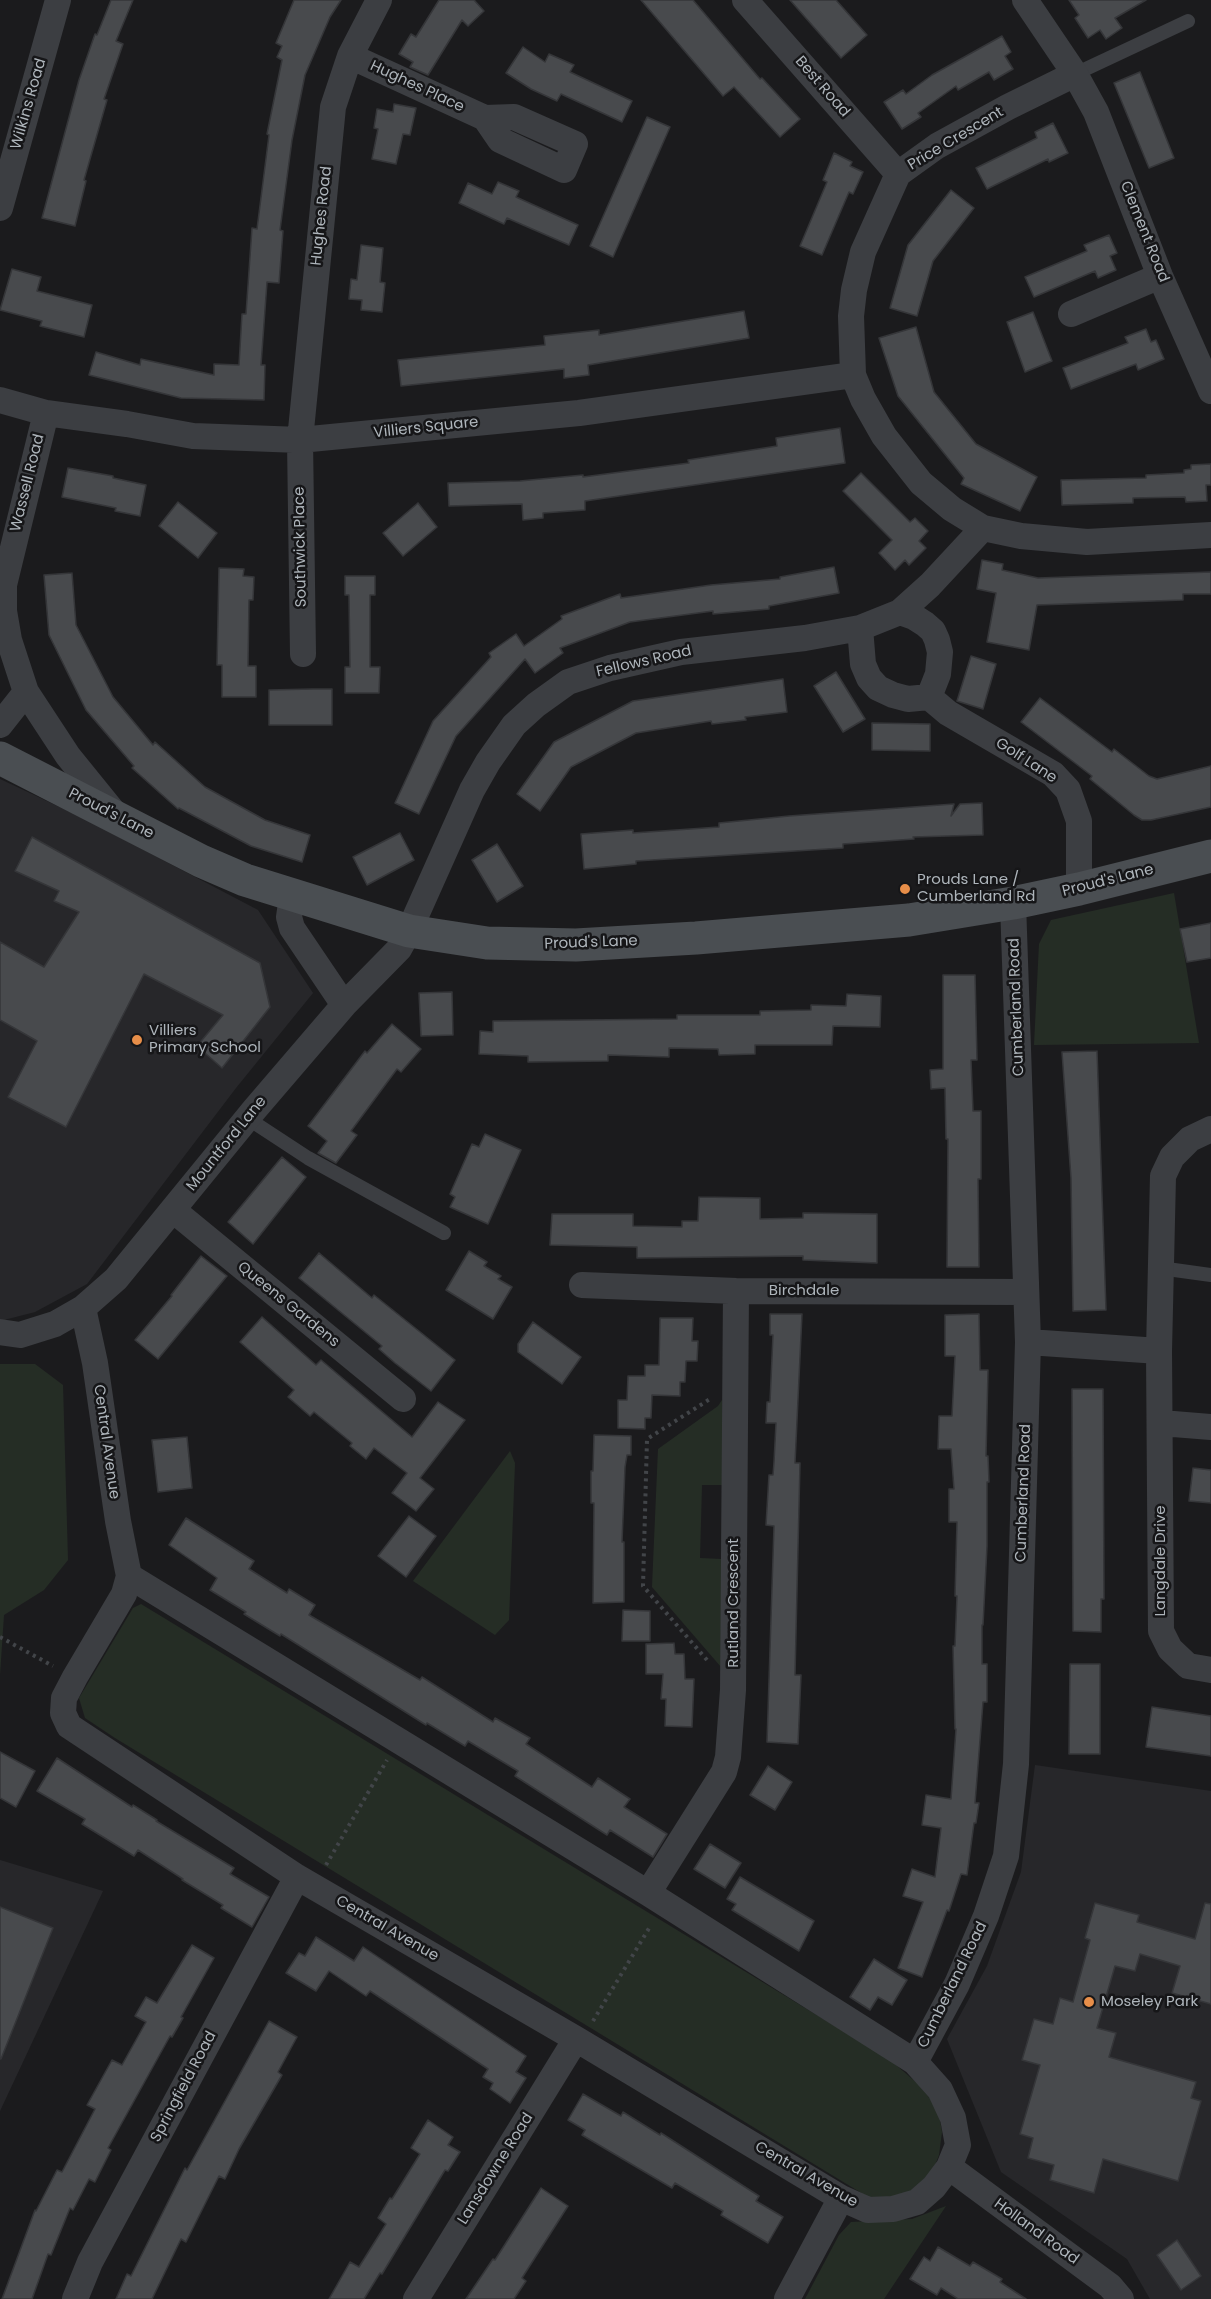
<!DOCTYPE html>
<html>
<head>
<meta charset="utf-8">
<style>
	body { margin:0 }
	canvas { display:block; background:#1b1b1d }
</style>
</head>
<body>
<canvas width="1211" height="2299"></canvas>
<script>
const ctx = document.querySelector('canvas').getContext('2d');
ctx.lineJoin = 'round';
function fillPath(path, color) {
  ctx.fillStyle = color;
  ctx.fill(path, 'evenodd');
}
function poly(rows) {
  const path = new Path2D();
  for (const r of rows) {
    path.moveTo(r[0], r[1]);
    for (let i = 2; i < r.length; i += 2) path.lineTo(r[i], r[i + 1]);
  }
  return path;
}
function stroke(path, color, width, dash) {
  ctx.strokeStyle = color;
  ctx.lineWidth = width;
  ctx.lineCap = dash ? 'butt' : 'round';
  ctx.setLineDash(dash || []);
  ctx.stroke(path);
}
function write(font, color, halo, rows, align = 'center') {
  ctx.font = font + ' Poppins,sans-serif';
  ctx.lineWidth = 5;
  ctx.setLineDash([]);
  ctx.textBaseline = 'middle';
  ctx.strokeStyle = halo;
  ctx.fillStyle = color;
  for (const [text, x, y, turn = 0] of rows) {
    ctx.save();
    ctx.translate(x, y);
    ctx.rotate((+turn || 0) * Math.PI / 180);
    ctx.textAlign = isNaN(turn) ? turn : align;
    if (halo) ctx.strokeText(text, 0, 0);
    ctx.fillText(text, 0, 0);
    ctx.restore();
  }
}
fillPath(poly([
	[0,779,81,817,258,910,313,993,236,1088,87,1284,35,1312,0,1321],
	[1035,1765,1211,1791,1211,2299,1150,2299,1127,2259,1001,2172,947,2039,987,1966,1021,1872],
	[0,1860,103,1891,0,2111]
]), '#27272a');
fillPath(poly([
	[1174,893,1199,1043,1034,1045,1039,944,1051,920],
	[0,1364,35,1364,63,1385,68,1560,44,1590,4,1615,0,1675],
	[722,1400,723,1485,702,1485,700,1558,721,1559,721,1667,652,1587,658,1449,718,1406],
	[510,1451,515,1463,509,1620,495,1635,413,1581],
	[141,1604,889,2059,917,2083,934,2103,939,2114,942,2132,939,2155,932,2173,914,2190,893,2199,868,2197,115,1738,85,1718,79,1698,133,1608],
	[946,2206,884,2299,805,2299,839,2235,851,2222,912,2219]
]), '#252d25');
const building = poly([
	[111,0,133,0,116,41,123,44,104,99,107,100,84,180,86,181,75,226,42,218,79,80,95,34,97,35,111,0],
	[294,0,341,0,330,17,305,75,292,140,280,230,283,231,279,283,267,282,261,365,265,365,264,400,181,398,89,375,96,352,140,365,141,359,214,375,214,364,239,365,242,314,246,314,252,228,257,229,269,135,267,134,282,60,277,57,282,46,276,43,294,0],
	[439,0,474,0,484,11,468,26,462,20,428,75,410,67,413,62,399,54,411,34,416,37,439,0],
	[641,0,693,0,760,79,762,78,800,119,780,137,734,87,723,96,641,0],
	[790,0,836,0,867,35,841,58,790,0],
	[1069,0,1146,0,1115,18,1122,28,1106,39,1100,30,1088,38,1075,18,1079,15,1069,0],
	[1002,36,1011,52,1005,56,1013,69,994,80,989,72,958,90,956,86,918,113,921,117,902,129,884,102,903,90,906,94,932,75,1002,36],
	[523,47,545,62,549,54,574,65,570,72,632,101,622,122,561,94,557,101,531,89,506,73,523,47],
	[1140,72,1174,158,1149,168,1114,83,1140,72],
	[394,104,416,108,410,135,403,134,396,164,372,159,378,129,374,128,377,109,393,112,394,104],
	[647,117,670,127,613,257,590,246,647,117],
	[1053,123,1068,153,1049,162,1048,159,987,189,976,168,1037,138,1035,132,1053,123],
	[834,153,852,162,850,166,863,172,853,194,849,192,822,255,800,246,827,182,823,180,834,153],
	[498,182,519,191,516,197,578,225,569,245,507,218,504,224,459,203,468,183,492,194,498,182],
	[951,190,974,208,933,261,917,316,890,308,908,245,951,190],
	[1109,235,1117,253,1110,256,1116,270,1098,278,1095,271,1034,297,1025,277,1087,251,1084,245,1109,235],
	[361,245,383,248,380,282,385,283,382,312,361,310,362,300,349,299,351,279,357,280,361,245],
	[12,269,41,277,37,291,92,305,84,337,40,326,42,321,0,310,12,269],
	[744,311,749,338,588,365,589,375,564,378,564,369,401,386,398,360,545,345,544,336,599,330,599,335,744,311],
	[1033,312,1052,361,1025,372,1007,322,1033,312],
	[916,327,934,392,976,444,1037,477,1020,511,961,484,964,478,898,396,879,338,916,327],
	[1146,329,1151,342,1156,340,1164,359,1138,370,1136,364,1071,389,1063,368,1128,343,1125,337,1146,329],
	[840,428,845,463,585,501,585,510,543,513,543,518,523,520,522,504,449,506,448,483,520,481,583,475,583,477,689,463,688,460,777,446,776,438,840,428],
	[1211,464,1211,485,1206,485,1207,501,1186,502,1185,497,1133,498,1133,503,1062,505,1061,480,1146,478,1146,475,1184,473,1184,470,1191,469,1191,465,1211,464],
	[68,468,113,476,113,478,146,485,140,516,115,511,116,508,62,497,68,468],
	[861,473,910,522,915,518,928,531,919,541,926,548,909,565,905,560,895,570,879,553,892,540,843,491,861,473],
	[178,502,217,533,198,558,159,526,178,502],
	[418,503,437,527,403,556,383,533,418,503],
	[982,560,1003,564,1002,570,1038,578,1211,572,1211,594,1183,594,1183,600,1037,605,1029,650,987,642,996,593,977,589,982,560],
	[834,567,839,593,769,606,769,609,713,614,713,611,630,622,560,648,563,653,535,673,525,659,456,736,419,814,395,803,433,721,491,657,489,653,516,634,524,646,562,619,561,616,620,594,621,598,711,585,780,579,780,577,834,567],
	[219,568,244,569,243,576,254,577,253,600,249,600,248,666,256,666,256,697,222,697,222,665,217,665,219,568],
	[72,573,76,625,113,697,153,745,155,742,205,787,265,820,310,835,302,862,251,846,179,808,178,809,132,768,134,766,86,710,49,635,44,575,72,573],
	[345,576,375,576,375,595,370,595,370,667,380,667,379,693,345,693,345,667,350,667,349,595,345,595,345,576],
	[971,656,996,664,983,709,957,701,971,656],
	[836,672,865,719,843,732,814,686,836,672],
	[783,679,787,712,745,717,746,720,712,724,711,721,636,733,571,767,540,811,517,794,554,742,633,701,783,679],
	[313,689,332,689,332,725,269,725,269,690,313,689],
	[1040,698,1112,752,1114,749,1149,776,1157,779,1211,766,1211,807,1151,820,1142,820,1134,815,1090,779,1092,776,1021,722,1040,698],
	[872,723,930,724,930,751,872,750,872,723],
	[982,803,983,835,913,837,914,839,843,844,843,848,636,861,636,864,584,869,581,834,633,830,633,833,719,827,719,823,789,816,954,804,951,816,960,804,982,803],
	[400,833,414,860,367,885,353,857,400,833],
	[32,837,260,963,270,1007,222,1068,197,1046,223,1015,144,974,66,1127,8,1097,37,1041,0,1020,0,942,44,967,79,912,54,901,59,891,15,871,32,837],
	[497,844,523,886,497,902,472,860,497,844],
	[1211,923,1211,958,1187,962,1180,929,1211,923],
	[943,975,975,975,977,1060,971,1060,973,1111,981,1111,981,1179,978,1179,979,1267,947,1267,948,1139,946,1139,945,1088,931,1089,930,1070,943,1069,943,975],
	[452,992,453,1035,421,1036,419,993,452,992],
	[847,994,881,996,880,1027,833,1026,832,1045,755,1045,755,1054,719,1055,718,1049,669,1048,669,1057,608,1055,608,1061,528,1062,528,1056,479,1054,480,1031,493,1032,493,1021,677,1019,677,1015,760,1015,760,1011,811,1010,811,1005,846,1006,847,994],
	[392,1024,421,1049,401,1072,397,1069,351,1131,357,1135,336,1163,318,1153,327,1141,308,1126,365,1051,367,1053,392,1024],
	[1097,1051,1106,1310,1073,1311,1071,1178,1062,1052,1097,1051],
	[485,1134,521,1150,488,1224,450,1207,455,1197,450,1194,472,1144,479,1147,485,1134],
	[282,1157,306,1177,253,1244,228,1222,282,1157],
	[699,1197,760,1198,760,1219,803,1218,803,1213,877,1214,877,1263,803,1260,803,1256,637,1258,637,1247,550,1245,552,1214,633,1214,633,1226,682,1227,682,1221,698,1221,699,1197],
	[469,1251,487,1262,484,1266,501,1276,498,1279,512,1287,493,1319,446,1290,469,1251],
	[319,1253,372,1298,374,1295,455,1360,431,1391,395,1363,379,1349,382,1346,299,1278,319,1253],
	[201,1256,227,1276,158,1359,135,1340,172,1296,171,1295,201,1256],
	[770,1314,802,1314,795,1463,800,1463,795,1675,801,1675,798,1744,767,1742,774,1526,766,1525,769,1475,773,1475,774,1462,776,1423,766,1423,767,1402,770,1402,773,1335,770,1335,770,1314],
	[979,1314,980,1370,988,1370,986,1456,988,1456,989,1482,987,1482,987,1546,983,1625,982,1625,982,1664,987,1664,987,1702,983,1702,975,1803,979,1803,976,1823,974,1823,967,1875,961,1874,949,1911,947,1910,922,1977,898,1968,923,1902,903,1896,912,1869,935,1877,941,1828,922,1825,926,1795,951,1799,956,1729,955,1729,953,1646,955,1646,957,1596,955,1596,957,1522,949,1522,949,1489,954,1489,951,1449,938,1449,939,1416,952,1416,955,1356,945,1356,945,1315,979,1314],
	[262,1317,316,1365,321,1360,412,1437,438,1402,465,1420,420,1478,434,1489,416,1511,392,1493,407,1473,374,1448,366,1459,350,1446,352,1443,314,1412,310,1416,288,1397,294,1390,240,1342,262,1317],
	[660,1318,693,1318,692,1341,698,1341,697,1361,686,1361,685,1382,680,1382,680,1396,652,1395,651,1418,645,1418,645,1429,618,1428,618,1400,627,1400,628,1376,645,1376,645,1365,659,1365,660,1318],
	[533,1322,581,1357,562,1384,518,1352,518,1344,533,1322],
	[1072,1389,1103,1389,1104,1599,1101,1599,1101,1632,1073,1631,1072,1389],
	[594,1435,631,1436,631,1455,627,1455,625,1467,622,1542,624,1542,624,1602,593,1603,594,1503,591,1503,591,1471,593,1471,594,1435],
	[187,1437,192,1488,158,1492,152,1440,187,1437],
	[1193,1468,1211,1470,1211,1503,1189,1501,1193,1468],
	[409,1516,436,1536,406,1577,378,1556,409,1516],
	[186,1518,254,1561,249,1569,287,1593,289,1589,315,1605,309,1615,420,1680,422,1677,493,1722,495,1718,530,1738,526,1744,592,1787,598,1778,630,1799,624,1807,667,1834,653,1857,610,1830,607,1835,515,1776,518,1771,468,1741,465,1746,427,1723,426,1725,281,1634,280,1636,244,1614,246,1612,210,1590,217,1578,169,1545,186,1518],
	[623,1610,650,1611,650,1641,622,1641,623,1610],
	[674,1643,675,1654,684,1654,685,1679,694,1679,692,1727,665,1726,666,1699,661,1699,663,1674,646,1674,646,1644,674,1643],
	[1070,1664,1100,1664,1100,1754,1069,1754,1070,1664],
	[1152,1707,1211,1716,1211,1756,1146,1747,1152,1707],
	[0,1752,35,1771,16,1807,0,1798,0,1752],
	[57,1758,132,1807,133,1805,157,1820,156,1821,234,1868,230,1874,269,1897,252,1927,221,1908,223,1905,182,1880,183,1879,138,1850,134,1856,82,1824,85,1819,37,1791,57,1758],
	[768,1766,792,1782,775,1810,750,1795,768,1766],
	[710,1844,741,1863,725,1888,694,1869,710,1844],
	[740,1877,814,1921,799,1951,732,1910,736,1904,727,1899,740,1877],
	[1095,1903,1139,1915,1137,1922,1195,1939,1205,1903,1211,1904,1211,2004,1172,1993,1180,1966,1140,1954,1135,1971,1115,1966,1097,2028,1116,2033,1109,2057,1196,2082,1191,2098,1201,2101,1178,2181,1103,2159,1094,2193,1050,2180,1054,2165,1028,2158,1033,2138,1020,2134,1040,2065,1022,2060,1034,2019,1053,2024,1060,1998,1073,2002,1090,1940,1085,1938,1095,1903],
	[0,1907,53,1928,1,2059,0,2059,0,1907],
	[316,1937,354,1961,363,1947,526,2056,516,2072,526,2078,510,2103,490,2089,493,2083,483,2077,488,2069,370,1991,366,1996,329,1971,316,1991,286,1973,299,1953,305,1956,316,1937],
	[192,1945,214,1958,181,2017,183,2018,172,2037,170,2036,108,2148,111,2150,95,2182,89,2179,73,2210,70,2208,51,2255,48,2254,32,2299,2,2299,35,2210,36,2211,57,2170,62,2172,95,2109,87,2105,112,2060,122,2065,146,2022,135,2016,146,1997,157,2003,192,1945],
	[874,1959,907,1980,892,2005,878,1997,870,2010,850,1997,874,1959],
	[269,2021,297,2037,278,2072,282,2075,239,2149,225,2179,219,2176,186,2242,181,2239,152,2299,116,2299,127,2274,131,2276,185,2168,187,2170,269,2021],
	[583,2094,621,2116,623,2112,660,2135,661,2133,759,2196,756,2201,783,2217,768,2243,721,2215,723,2211,675,2183,672,2188,582,2135,585,2130,568,2120,583,2094],
	[428,2120,453,2137,448,2145,460,2152,448,2171,445,2170,382,2274,380,2273,364,2299,329,2299,350,2262,359,2267,386,2224,378,2218,390,2198,392,2199,420,2154,411,2148,428,2120],
	[541,2188,568,2206,522,2278,526,2281,514,2299,466,2299,493,2259,495,2260,541,2188],
	[1177,2240,1201,2276,1181,2290,1157,2255,1177,2240],
	[938,2247,970,2266,973,2262,1002,2279,1000,2282,1026,2299,958,2299,941,2288,937,2295,910,2279,924,2257,930,2261,938,2247]
]);
fillPath(building, '#484a4d');
stroke(building, '#353639', 1.5);
stroke(poly([
	[0,1637,53,1666],
	[707,1660,643,1586,647,1439,710,1399],
	[326,1865,387,1760],
	[593,2021,651,1925]
]), '#424549', 4, [3, 4.5]);
stroke(poly([
	[1075,74,1188,21],
	[247,1118,308,1158,444,1233],
	[1160,1268,1211,1275]
]), '#3c3e42', 14);
stroke(poly([
	[745,0,898,174],
	[1025,0,1075,74,1096,112,1160,276,1211,391],
	[350,56,485,118,514,117,575,144,564,170,500,140,485,118],
	[1075,74,1008,107,937,146,898,174,863,252,854,290,851,316,853,375,863,399,884,436,921,483,952,509,983,528,1021,536,1087,542,1211,535],
	[0,208,58,0],
	[1071,314,1160,276],
	[0,400,46,413,127,424,193,436,300,440,579,413,853,375],
	[46,413,4,585,4,611,9,640,26,692,68,756,115,814],
	[860,628,863,664,869,678,878,688,893,695,908,699,929,697,938,674,940,652,937,640,933,631,925,624,914,617,900,612],
	[303,654,300,440,333,107,350,56,379,0],
	[929,697,948,713,1053,774,1068,790,1079,821,1079,889],
	[0,725,26,692],
	[292,896,289,917,292,928,344,1005],
	[173,1210,403,1399],
	[582,1285,736,1291,1026,1292],
	[83,1308,95,1363,118,1521,129,1576,124,1594,75,1677,64,1698,63,1713,69,1726,297,1877,576,2039,841,2198,868,2210,893,2209,917,2202,934,2187,949,2167,958,2145,953,2118,940,2090,915,2062,648,1893,129,1576],
	[0,1332,20,1335,55,1324,83,1308,116,1279,254,1110,344,1005,399,949,409,931,472,790,488,762,514,725,536,705,568,682,610,668,681,652,805,638,860,628,900,612,930,585,983,528],
	[1028,1342,1159,1351,1163,1176,1172,1157,1190,1139,1211,1129],
	[1159,1351,1161,1631,1170,1649,1188,1666,1211,1670],
	[1161,1423,1211,1427],
	[648,1893,724,1772,728,1757,733,1690,736,1291],
	[915,2062,957,1984,986,1916,1006,1856,1016,1764,1028,1342,1013,903],
	[949,2167,1110,2286,1121,2299],
	[75,2299,90,2262,297,1877],
	[416,2299,576,2039],
	[787,2299,841,2198]
]), '#3c3e42', 26);
stroke(poly([
	[0,758,201,861,245,880,409,931,487,943,576,945,696,938,909,920,1013,903,1079,889,1211,856]
]), '#4a4e52', 33);
for (const [x, y, r, color] of [
	[905,889,6,"#e78e49"],
	[137,1040,6,"#e78e49"],
	[1089,2002,6,"#e78e49"]
]) {
  const dot = new Path2D();
  dot.arc(x, y, r, 0, 2 * Math.PI);
  ctx.fillStyle = color;
  ctx.fill(dot);
  stroke(dot, '#161618', 2);
}
write('15px', '#aeb5bb', '#161618', [
	["Hughes Place",417,87,25],
	["Best Road",822,87,49],
	["Wilkins Road",29,104,-74],
	["Price Crescent",956,139,-31],
	["Hughes Road",322,216,-84],
	["Clement Road",1144,232,68],
	["Villiers Square",426,428,-6],
	["Wassell Road",28,483,-76],
	["Southwick Place",301,547,-91],
	["Fellows Road",644,662,-13],
	["Golf Lane",1026,761,33],
	["Proud's Lane",111,814,27],
	["Proud's Lane",1108,881,-14],
	["Proud's Lane",591,943,-2],
	["Cumberland Road",1017,1007,-92],
	["Mountford Lane",227,1144,-51],
	["Birchdale",804,1291],
	["Queens Gardens",288,1305,39],
	["Central Avenue",106,1442,82],
	["Cumberland Road",1024,1493,-88],
	["Langdale Drive",1161,1561,-90],
	["Rutland Crescent",734,1603,-90],
	["Central Avenue",387,1929,30],
	["Cumberland Road",953,1985,-64],
	["Springfield Road",184,2087,-62],
	["Lansdowne Road",496,2169,-58],
	["Central Avenue",806,2175,30],
	["Holland Road",1036,2232,36]
]);
write('15px', '#aeb5bb', '#161618', [
	["Prouds Lane /",917,880],
	["Cumberland Rd",917,897],
	["Villiers",149,1031],
	["Primary School",149,1048],
	["Moseley Park",1101,2002]
], 'left');
</script>
</body>
</html>
